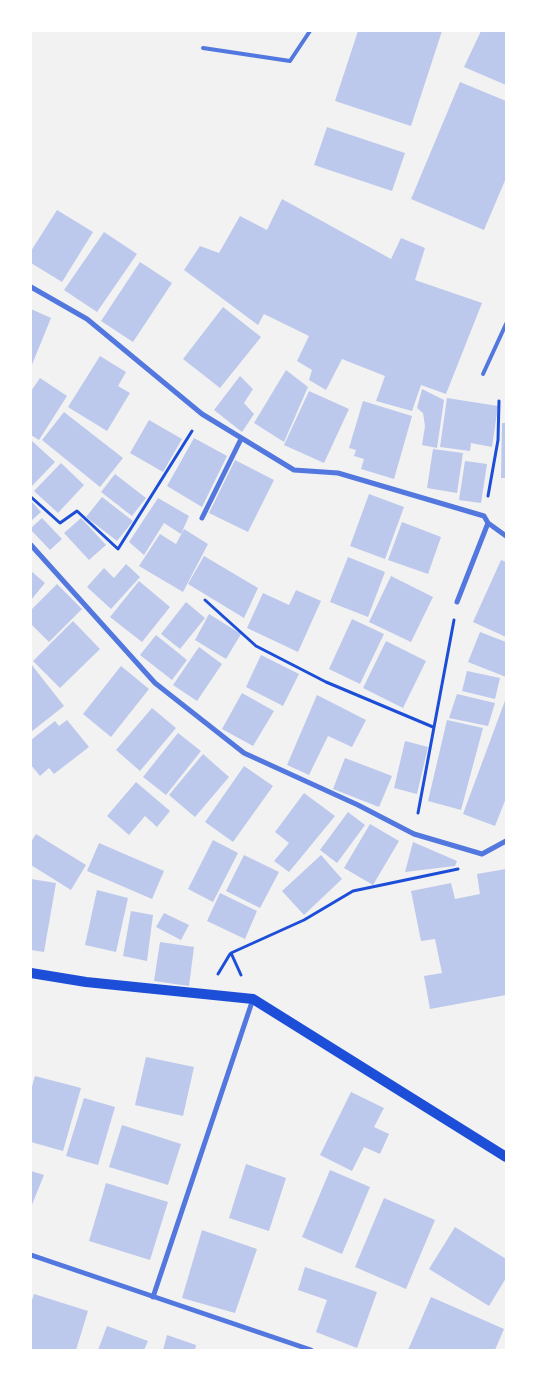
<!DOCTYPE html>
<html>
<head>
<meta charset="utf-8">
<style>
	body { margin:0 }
	#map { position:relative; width:537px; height:1381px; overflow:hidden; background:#f2f2f2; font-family:Lora,serif }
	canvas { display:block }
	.frame { position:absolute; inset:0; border:32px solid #fff; pointer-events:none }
</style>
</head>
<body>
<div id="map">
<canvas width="537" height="1381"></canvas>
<div class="frame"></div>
</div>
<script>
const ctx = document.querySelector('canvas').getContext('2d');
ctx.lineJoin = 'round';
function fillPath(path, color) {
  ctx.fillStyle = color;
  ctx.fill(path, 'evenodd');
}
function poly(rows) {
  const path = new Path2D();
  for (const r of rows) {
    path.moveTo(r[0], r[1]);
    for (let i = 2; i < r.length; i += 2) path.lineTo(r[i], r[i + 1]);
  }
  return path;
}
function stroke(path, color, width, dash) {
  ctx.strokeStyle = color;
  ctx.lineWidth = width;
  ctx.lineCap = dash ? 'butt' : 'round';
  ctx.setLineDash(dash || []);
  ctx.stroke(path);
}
fillPath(poly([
	[358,31,442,31,411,126,335,101],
	[481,31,506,31,506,85,464,67],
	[460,82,506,101,506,178,484,230,411,199],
	[327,127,405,153,392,191,314,165],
	[282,199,391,259,401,238,425,248,415,280,482,303,446,394,421,385,412,411,376,401,385,376,342,359,326,390,309,380,312,370,297,361,309,336,264,314,258,325,184,270,200,246,219,253,240,216,267,230],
	[57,210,93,232,62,282,31,263,31,251],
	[104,232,137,254,97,312,64,290],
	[140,262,172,283,133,342,101,321],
	[223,307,261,337,220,388,183,359],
	[31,309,51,318,31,367],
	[100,356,126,372,118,386,130,393,107,431,68,407],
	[286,370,308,387,284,442,254,423],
	[240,376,253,389,244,403,254,414,242,432,214,410],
	[40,378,67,396,39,440,31,435,31,391],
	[422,389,444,400,437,448,422,445,425,426,423,413,417,408],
	[309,391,349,409,324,463,284,445],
	[447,398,498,406,492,447,471,443,470,451,440,447],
	[363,401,412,416,394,479,361,469,364,459,354,456,356,450,349,448],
	[64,412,123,458,100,487,42,440],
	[149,420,182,439,163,472,130,453],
	[502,423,506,423,506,478,501,478],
	[194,438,227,456,202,507,167,486],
	[31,440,55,462,31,487],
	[433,449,463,453,457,493,427,488],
	[235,460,274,480,248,532,209,513],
	[465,461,487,464,481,503,459,500],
	[61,463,84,485,58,513,34,491],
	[115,474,146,498,132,516,101,492],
	[369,494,404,507,385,559,350,546],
	[102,497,133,521,117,541,86,517],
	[158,498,189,516,181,534,164,523,144,555,129,542],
	[31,501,41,512,31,521],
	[42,518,62,539,50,550,31,530,31,528],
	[81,518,106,545,89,560,64,533],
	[402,522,441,537,428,574,388,560],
	[184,529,208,544,183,592,139,566,160,534,176,544],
	[204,556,258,588,244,618,188,584],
	[348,557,385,572,368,617,330,602],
	[501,560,506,562,506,637,473,622],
	[126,564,140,577,111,609,87,587,104,568,114,578],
	[31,571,45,583,31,600],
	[391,576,433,597,411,642,369,622],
	[139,581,170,607,142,642,110,617],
	[57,584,82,609,49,642,31,624,31,610],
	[296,590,321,601,298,652,247,628,263,593,289,605],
	[186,602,205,618,180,649,161,634],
	[209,614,241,634,226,659,195,640],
	[352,619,384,634,360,684,329,669],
	[73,621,100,649,60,688,33,661],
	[480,632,506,642,506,677,468,662],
	[156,635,187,660,172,680,140,655],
	[386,641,426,661,403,708,363,688],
	[199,647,222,664,197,701,173,685],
	[261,655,299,674,283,706,246,687],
	[31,664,64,706,31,732],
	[121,666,149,689,111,737,83,714],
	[467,671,500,678,495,699,462,691],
	[242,693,274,711,253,746,222,729],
	[457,694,495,703,488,726,449,718],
	[317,695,366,720,352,747,328,736,309,775,287,765],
	[506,698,506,798,495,826,463,814],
	[152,708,176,728,140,771,116,750],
	[67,720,89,747,54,774,49,768,40,776,31,765,31,740,55,721,59,726],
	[447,720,483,728,461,810,428,801],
	[178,733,201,751,166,795,143,777],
	[405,741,428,747,417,794,394,788],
	[203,754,229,777,195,817,169,795],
	[345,758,392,776,379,807,333,789],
	[244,766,273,786,233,842,205,822],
	[136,782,170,811,157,827,145,816,129,835,107,816],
	[304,793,335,816,289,872,274,861,289,843,275,832],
	[348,812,365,825,337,863,320,850],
	[370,824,399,841,373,885,344,868],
	[36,834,86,865,71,890,31,865,31,842],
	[213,840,238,853,213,902,188,889],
	[413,842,457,861,455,866,405,872],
	[99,843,164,871,152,899,87,871],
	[244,855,279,872,260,908,226,891],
	[321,855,342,879,304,915,282,891],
	[506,869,506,995,430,1009,424,976,442,973,435,939,421,941,411,891,451,883,455,899,480,894,477,874],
	[31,879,56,883,44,952,31,950],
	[97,890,128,898,116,952,85,945],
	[220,893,257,911,245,939,207,921],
	[131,911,153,915,147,961,123,956],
	[164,913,189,925,181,940,156,927],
	[160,942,194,947,189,986,154,981],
	[146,1057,194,1067,183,1116,135,1105],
	[35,1076,81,1088,63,1151,31,1142,31,1090],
	[351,1092,384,1108,374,1127,389,1134,380,1154,364,1147,352,1171,320,1155],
	[84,1098,115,1107,98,1165,66,1156],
	[122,1125,181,1144,168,1185,109,1167],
	[246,1164,286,1178,269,1231,229,1218],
	[330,1170,370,1187,342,1254,302,1237],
	[31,1171,44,1175,31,1207],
	[106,1183,168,1202,150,1260,89,1241],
	[384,1198,435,1220,406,1289,355,1267],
	[455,1227,506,1259,506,1278,489,1306,429,1269],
	[202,1230,257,1249,235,1313,182,1298],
	[305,1267,377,1292,357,1348,316,1332,327,1300,298,1290],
	[34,1294,88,1311,76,1350,31,1350,31,1303],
	[431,1297,504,1329,495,1350,408,1350],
	[107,1326,148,1341,144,1350,98,1350],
	[167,1335,196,1345,195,1350,163,1350]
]), '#bdc9ec');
stroke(poly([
	[488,496,498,440,499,401],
	[31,497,60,523,77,511,118,549,192,431],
	[205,600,256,646,326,682,433,727],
	[418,813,454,620],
	[218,974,230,954],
	[241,975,231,953,304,920,353,891,458,869]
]), '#1d4ed8', 3);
stroke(poly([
	[203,48,290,61,310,31],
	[483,374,506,324]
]), '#5277de', 4);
stroke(poly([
	[31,287,87,319,202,414,294,470,338,473,484,516,488,523,506,536],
	[202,518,241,439],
	[31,545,155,683,244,753,358,805,414,834,482,854,506,841],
	[457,602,488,523],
	[31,1255,311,1350],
	[153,1297,253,999]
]), '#5277de', 5);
stroke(poly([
	[31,973,86,982,253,999,506,1157]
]), '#1d4ed8', 10);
</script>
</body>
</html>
